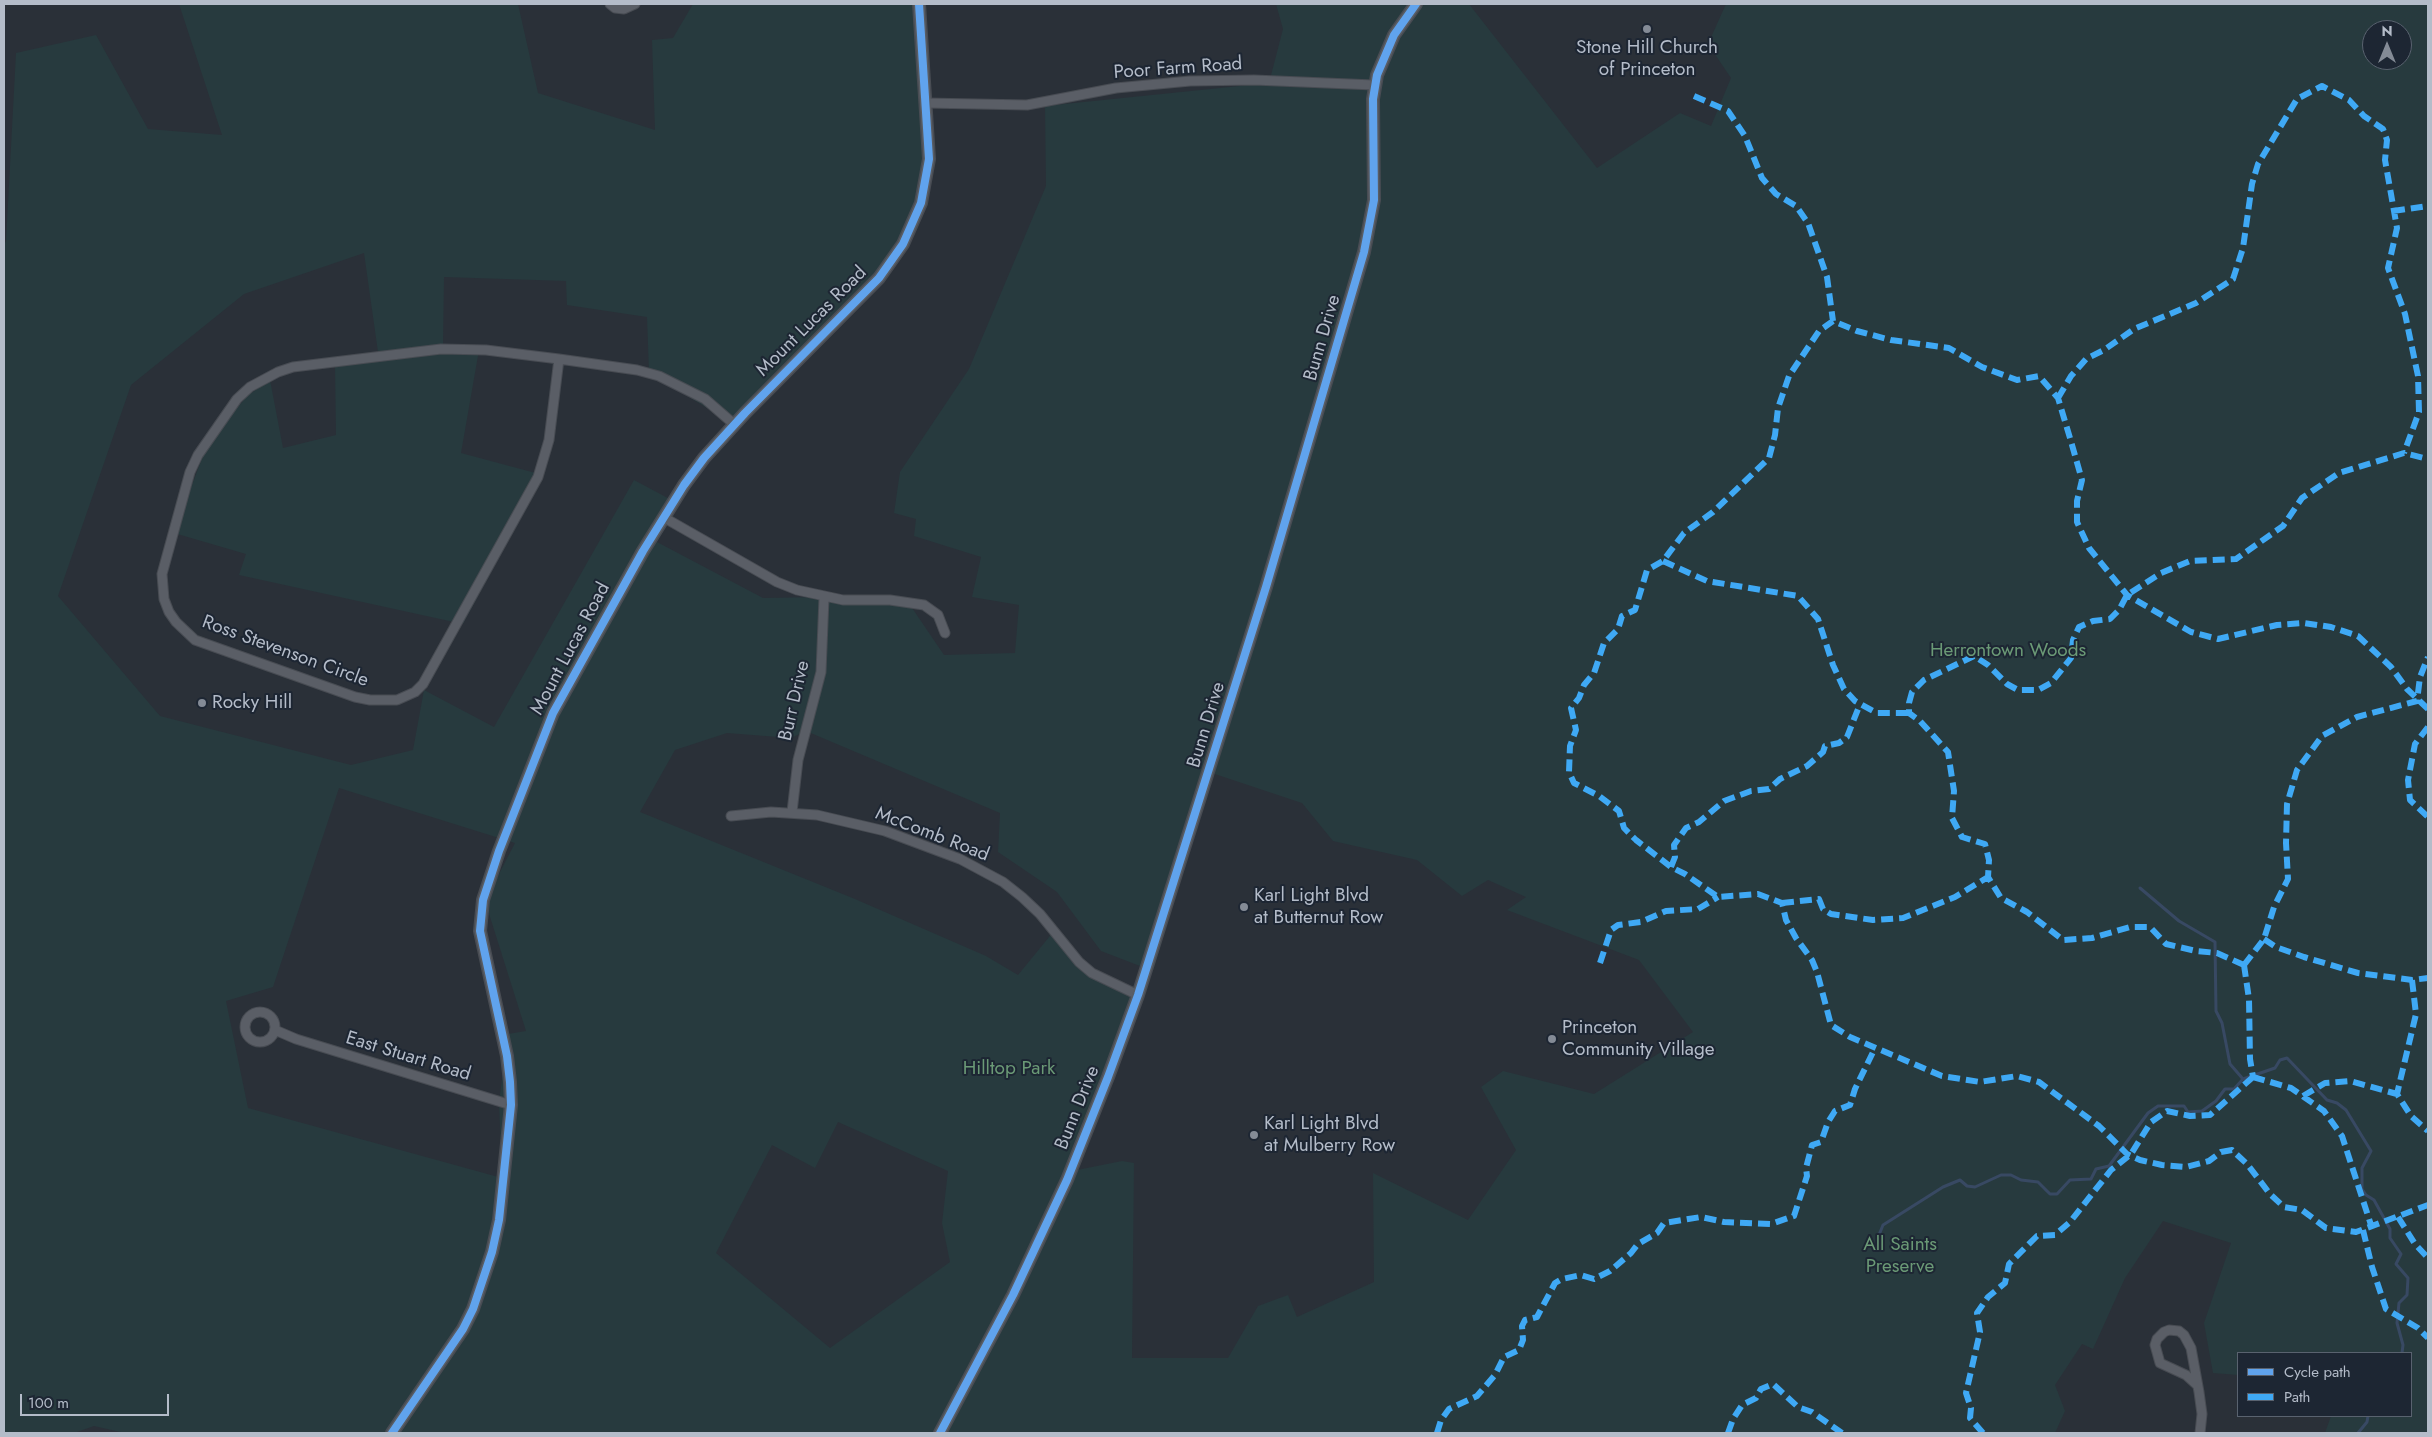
<!DOCTYPE html>
<html>
<head>
<meta charset="utf-8">
<style>
	body { margin:0 }
	#map { position:relative; width:2432px; height:1437px; overflow:hidden; background:#2a3038; font-family:Jost,sans-serif }
	canvas { display:block }
	.frame { position:absolute; inset:0; border:5px solid #b4bcc9; pointer-events:none }
	.legend { position:absolute; left:2237px; top:1352px; width:175px; height:65px; box-sizing:border-box; background:#1d2633; border:1px solid #59626f; margin:0; padding:6px 9px; list-style:none; font-size:15px; color:#b4bcc9 }
	.legend li { display:flex; align-items:center; gap:10px; height:25px }
	.legend b { width:25px; border:1px solid #59626f }
	.north { position:absolute; left:2362px; top:20px; width:50px; height:50px; box-sizing:border-box; background:#1d2633; border:1px solid #59626f; border-radius:50%; rotate:0deg; font-size:14px; font-weight:700; line-height:20px; text-align:center; color:#b4bcc9 }
	.north::after { content:''; display:block; margin:auto; width:18px; height:22px; background:#848b96; clip-path:polygon(50% 0,100% 100%,50% 72%,0 100%) }
	.scale { position:absolute; left:20px; top:1394px; width:149px; height:22px; box-sizing:border-box; border:2px solid #b4bcc9; border-top:0; padding-left:6px; font-size:15px; line-height:18px; white-space:nowrap; color:#b4bcc9; -webkit-text-stroke:4px #1d2633; paint-order:stroke }
</style>
</head>
<body>
<div id="map">
<canvas width="2432" height="1437"></canvas>
<div class="frame"></div>
<ul class="legend">
<li><b style="height:6px;background:#60a3ed"></b>Cycle path</li>
<li><b style="height:6px;background:#3fa9f5"></b>Path</li>
</ul>
<div class="north">N</div>
<div class="scale">100 m</div>
</div>
<script>
const ctx = document.querySelector('canvas').getContext('2d');
ctx.lineJoin = 'round';
function fillPath(path, color) {
  ctx.fillStyle = color;
  ctx.fill(path, 'evenodd');
}
function poly(rows) {
  const path = new Path2D();
  for (const r of rows) {
    if (r.length === 3) {
      path.moveTo(r[0] + r[2], r[1]);
      path.arc(r[0], r[1], r[2], 0, 2 * Math.PI);
      continue;
    }
    path.moveTo(r[0], r[1]);
    for (let i = 2; i < r.length; i += 2) path.lineTo(r[i], r[i + 1]);
  }
  return path;
}
function stroke(path, color, width, dash) {
  ctx.strokeStyle = color;
  ctx.lineWidth = width;
  ctx.lineCap = dash ? 'butt' : 'round';
  ctx.setLineDash(dash || []);
  ctx.stroke(path);
}
function write(font, color, halo, rows, align = 'center') {
  ctx.font = font + ' Jost,sans-serif';
  ctx.lineWidth = 4;
  ctx.setLineDash([]);
  ctx.textBaseline = 'middle';
  ctx.strokeStyle = halo;
  ctx.fillStyle = color;
  for (const [text, x, y, turn = 0] of rows) {
    ctx.save();
    ctx.translate(x, y);
    ctx.rotate((+turn || 0) * Math.PI / 180);
    ctx.textAlign = isNaN(turn) ? turn : align;
    if (halo) ctx.strokeText(text, 0, 0);
    ctx.fillText(text, 0, 0);
    ctx.restore();
  }
}
fillPath(poly([
	[179,4,518,4,538,93,655,130,652,40,673,38,693,4,915,4,924,184,900,250,739,428,649,372,647,317,567,305,566,281,444,277,443,347,479,350,461,453,543,475,463,624,239,575,246,554,174,533,207,445,247,396,270,380,283,448,336,435,335,365,379,359,364,253,244,294,131,385,58,596,160,716,351,765,413,750,424,690,494,727,634,480,679,504,657,542,763,598,824,597,908,602,944,655,1015,653,1019,605,972,597,981,557,914,536,916,519,894,513,900,472,969,369,1046,186,1045,106,1269,83,1283,29,1276,4,1469,4,1597,168,1680,113,1711,126,1731,78,1708,44,1726,4,2428,4,2428,1433,2325,1433,2331,1416,2411,1416,2411,1353,2238,1353,2238,1375,2213,1373,2204,1323,2231,1243,2163,1221,2125,1278,2093,1349,2082,1344,2055,1385,2065,1411,2055,1433,125,1433,94,1426,74,1433,4,1433,4,245,6,241,16,53,96,35,148,129,222,135],
	[2372,30,2402,30,2402,60,2372,60],
	[806,731,1000,813,998,852,1057,892,1101,951,1153,971,1212,773,1302,803,1333,841,1417,860,1462,896,1488,880,1526,897,1507,910,1639,960,1693,1032,1594,1094,1503,1071,1481,1087,1516,1150,1468,1220,1373,1173,1374,1282,1297,1317,1288,1295,1258,1306,1228,1358,1132,1358,1134,1163,1122,1161,1072,1171,1138,995,1079,962,1054,931,1018,975,986,956,855,899,640,812,675,750,727,733,791,738],
	[339,788,515,843,485,901,526,1031,508,1034,499,1102,502,1178,248,1108,226,1001,273,987],
	[838,1122,948,1171,942,1223,950,1262,830,1348,716,1253,772,1145,815,1168]
]), '#273a3e');
stroke(poly([
	[2140,888,2179,921,2215,942,2216,1011,2222,1023,2230,1064,2243,1079],
	[1879,1235,1883,1225,1943,1187,1960,1180,1967,1186,1975,1187,2001,1175,2011,1175,2021,1180,2038,1182,2050,1194,2057,1194,2070,1180,2091,1179,2096,1169,2109,1166,2148,1113,2158,1106,2184,1106,2188,1112,2202,1111,2216,1101,2225,1089,2234,1089,2243,1079,2275,1068,2280,1060,2287,1058,2327,1100,2337,1103,2346,1110,2371,1151,2362,1168,2362,1189,2366,1195,2374,1200,2390,1229,2390,1238,2401,1254,2396,1264,2408,1278,2407,1295,2399,1303,2397,1323,2403,1345,2402,1353],
	[2358,1433,2367,1422,2368,1416]
]), '#384963', 3);
const street = poly([
	[610,4,615,8,624,9,635,4],
	[926,103,1027,105,1116,88,1190,81,1254,80,1374,85],
	[559,359,549,440,538,477,423,684,415,692,397,700,370,700,355,697,195,640,176,622,169,612,164,599,162,574,190,472,198,455,237,399,250,387,278,372,293,367,441,349,486,350,559,359,637,370,659,376,705,399,735,425],
	[663,517,777,582,797,590,843,600,890,600,924,605,938,615,945,633],
	[792,812,798,760,821,672,824,598],
	[731,816,771,812,817,815,885,831,960,859,1003,882,1022,897,1040,914,1079,962,1092,973,1138,995],
	[260,1027,15],
	[275,1030,296,1039,511,1105],
	[2197,1385,2186,1375,2160,1363,2155,1345,2157,1339,2164,1332,2169,1330,2179,1331,2184,1335,2191,1348,2199,1392,2202,1414,2200,1433]
]);
const secondary = poly([
	[392,1433,463,1329,473,1309,492,1252,499,1220,511,1105,510,1082,507,1056,480,931,483,900,499,851,553,713,643,551,684,485,704,458,745,413,879,278,903,244,921,203,929,159,919,4],
	[940,1433,1013,1295,1067,1180,1108,1077,1138,995,1266,587,1364,252,1374,200,1373,99,1377,75,1394,35,1416,4]
]);
stroke(street, '#484c53', 11);
stroke(secondary, '#484c53', 14);
stroke(street, '#5a5e66', 9);
stroke(secondary, '#595d64', 11);
stroke(poly([
	[1694,96,1728,111,1745,136,1762,178,1776,194,1796,206,1808,223,1827,277,1833,321],
	[2393,211,2428,206],
	[2058,398,2071,376,2086,359,2104,350,2134,329,2196,303,2233,279,2243,248,2252,184,2258,164,2297,99,2322,86,2349,100,2364,116,2383,129,2387,140,2385,160,2397,228,2388,268,2405,314,2418,376,2419,412,2404,453],
	[1663,561,1707,581,1798,596,1818,619,1833,665,1844,689,1855,701,1877,713,1909,713],
	[2428,709,2407,689,2391,667,2358,636,2331,627,2304,623,2277,625,2218,639,2191,632,2127,595,2089,548,2077,522,2077,501,2082,480,2070,438,2058,398,2039,376,2017,380,1982,367,1949,348,1891,340,1857,331,1833,321,1819,331,1789,376,1778,408,1775,435,1769,458,1713,512,1684,533,1663,561,1647,570,1635,610,1622,616,1618,629,1604,643,1594,673,1584,685,1579,698,1571,708,1576,730,1570,746,1569,772,1574,783,1599,796,1619,811,1624,828,1636,840,1671,867,1685,874,1718,897,1758,894,1782,903,1786,920,1796,938,1812,960,1817,972,1831,1025,1850,1037,1942,1076,1980,1082,2017,1076,2039,1082,2099,1126,2127,1154,2140,1160,2162,1165,2186,1167,2209,1161,2221,1152,2232,1150,2247,1164,2270,1194,2284,1207,2302,1210,2326,1228,2356,1232,2428,1205],
	[2428,727,2415,744,2408,780,2410,800,2428,817],
	[1671,867,1675,857,1674,845,1686,828,1699,822,1724,801,1751,791,1769,789,1780,779,1807,766,1823,752,1825,746,1839,743,1847,737,1860,704],
	[1782,903,1819,899,1823,909,1831,914,1873,920,1903,918,1955,897,1988,877],
	[2264,939,2276,947,2304,957,2358,973,2412,980,2428,978],
	[1600,963,1611,930,1618,925,1641,922,1666,911,1698,909,1718,897],
	[2244,965,2217,953,2196,951,2166,944,2150,927,2130,927,2092,938,2063,940,2027,912,2001,898,1988,877,1989,860,1985,844,1962,837,1952,818,1954,791,1948,752,1920,721,1909,713,1909,703,1912,692,1924,680,1974,656,1988,665,2007,684,2018,690,2038,690,2051,683,2071,658,2073,640,2079,627,2093,621,2110,619,2119,610,2127,595,2161,573,2190,561,2236,559,2283,526,2302,498,2339,473,2404,453,2428,459],
	[2244,965,2264,939,2274,907,2288,879,2286,843,2287,804,2297,770,2322,736,2357,717,2417,701,2420,677,2428,657],
	[2244,965,2249,999,2250,1059,2253,1077],
	[2412,980,2416,1014,2397,1094,2411,1116,2428,1131],
	[2253,1077,2291,1088,2324,1111,2342,1136,2372,1228],
	[2303,1096,2325,1083,2350,1081,2397,1094],
	[2398,1217,2415,1244,2428,1258],
	[2363,1230,2372,1267,2386,1309,2418,1328,2428,1338],
	[1437,1433,1441,1420,1449,1409,1477,1396,1495,1375,1504,1357,1519,1350,1523,1340,1522,1326,1525,1320,1537,1317,1555,1283,1562,1279,1581,1275,1594,1279,1610,1271,1631,1253,1638,1244,1657,1233,1664,1223,1701,1217,1724,1222,1771,1224,1794,1216,1807,1176,1806,1168,1812,1145,1821,1142,1828,1122,1835,1111,1850,1105,1855,1089,1875,1048],
	[1728,1433,1733,1419,1742,1405,1756,1398,1761,1389,1773,1384,1798,1407,1812,1412,1842,1433],
	[1983,1433,1970,1418,1971,1408,1966,1393,1980,1332,1977,1313,1988,1297,2005,1283,2009,1264,2037,1236,2055,1235,2070,1222,2111,1170,2131,1154,2151,1122,2167,1111,2190,1116,2210,1115,2253,1077]
]), '#3fa9f5', 6, [12, 6]);
stroke(poly([
	[392,1433,463,1329,473,1309,492,1252,499,1220,511,1105,510,1082,507,1056,480,931,483,900,499,851,553,713,643,551,684,485,704,458,745,413,879,278,903,244,921,203,929,159,919,4],
	[940,1433,1013,1295,1067,1180,1108,1077,1138,995,1266,587,1364,252,1374,200,1373,99,1377,75,1394,35,1416,4]
]), '#60a3ed', 8);
for (const [x, y, r, color] of [
	[1647,29,5,"#848b96"],
	[202,703,5,"#848b96"],
	[1244,907,5,"#848b96"],
	[1552,1039,5,"#848b96"],
	[1254,1135,5,"#848b96"]
]) {
  const dot = new Path2D();
  dot.arc(x, y, r, 0, 2 * Math.PI);
  ctx.fillStyle = color;
  ctx.fill(dot);
  stroke(dot, '#1d2633', 2);
}
write('19px', '#b4bcc9', '#1d2633', [
	["Stone Hill Church",1647,48,"center"],
	["of Princeton",1647,70,"center"],
	["Rocky Hill",212,703],
	["Karl Light Blvd",1254,896],
	["at Butternut Row",1254,918],
	["Princeton",1562,1028],
	["Community Village",1562,1050],
	["Karl Light Blvd",1264,1124],
	["at Mulberry Row",1264,1146]
], 'left');
write('19px', '#b4bcc9', '#1d2633', [
	["Poor Farm Road",1178,69,-4],
	["Mount Lucas Road",812,322,-45],
	["Bunn Drive",1323,338,-74],
	["Mount Lucas Road",571,649,-62],
	["Ross Stevenson Circle",285,652,20],
	["Burr Drive",795,701,-77],
	["Bunn Drive",1207,725,-73],
	["McComb Road",932,835,21],
	["East Stuart Road",408,1057,17],
	["Bunn Drive",1078,1108,-68]
]);
write('19px', '#6b9a76', '#1d2633', [
	["Herrontown Woods",2008,651],
	["Hilltop Park",1009,1069],
	["All Saints",1900,1245],
	["Preserve",1900,1267]
]);
</script>
</body>
</html>
